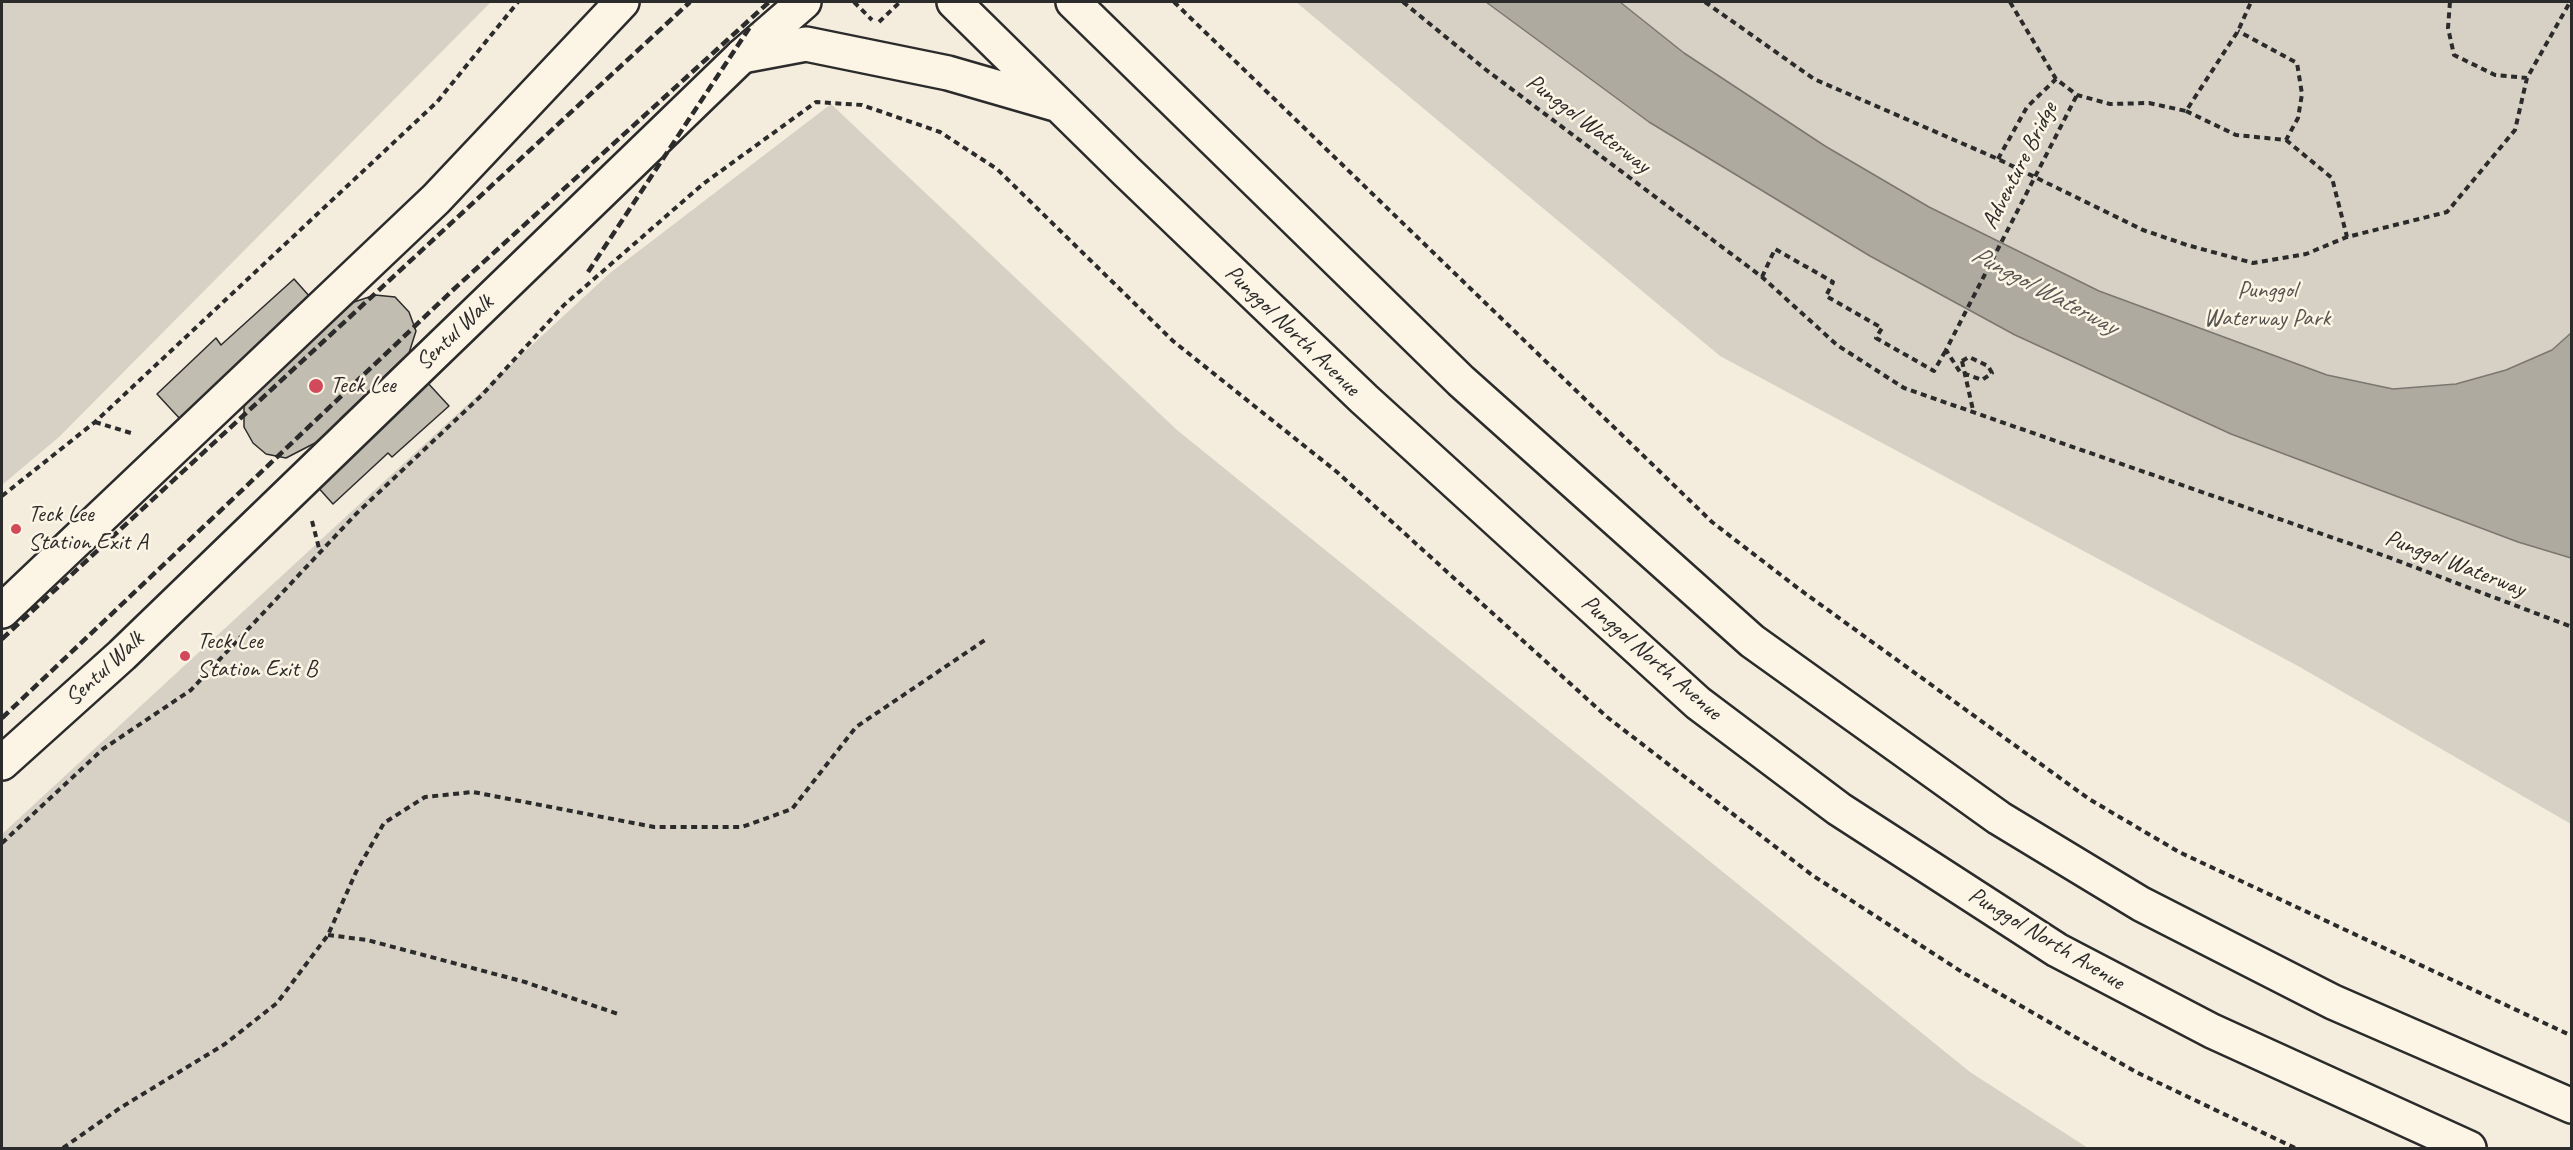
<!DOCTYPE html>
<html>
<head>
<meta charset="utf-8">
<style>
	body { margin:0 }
	#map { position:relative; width:2573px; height:1150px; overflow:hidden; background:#f4edde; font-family:Caveat,sans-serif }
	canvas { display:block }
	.frame { position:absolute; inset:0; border:3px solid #2b2b2b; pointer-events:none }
</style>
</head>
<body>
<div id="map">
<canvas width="2573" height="1150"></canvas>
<div class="frame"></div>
</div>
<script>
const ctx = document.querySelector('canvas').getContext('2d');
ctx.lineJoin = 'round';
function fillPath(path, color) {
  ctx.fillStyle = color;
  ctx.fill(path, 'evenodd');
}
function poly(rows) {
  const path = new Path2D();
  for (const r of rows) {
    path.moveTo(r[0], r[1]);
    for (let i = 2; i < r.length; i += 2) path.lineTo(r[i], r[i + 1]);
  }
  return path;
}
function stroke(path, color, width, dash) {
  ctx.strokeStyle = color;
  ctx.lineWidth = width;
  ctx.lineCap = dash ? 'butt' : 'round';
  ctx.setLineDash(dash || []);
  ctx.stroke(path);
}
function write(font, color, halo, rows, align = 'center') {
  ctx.font = font + ' Caveat,sans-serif';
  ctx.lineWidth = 5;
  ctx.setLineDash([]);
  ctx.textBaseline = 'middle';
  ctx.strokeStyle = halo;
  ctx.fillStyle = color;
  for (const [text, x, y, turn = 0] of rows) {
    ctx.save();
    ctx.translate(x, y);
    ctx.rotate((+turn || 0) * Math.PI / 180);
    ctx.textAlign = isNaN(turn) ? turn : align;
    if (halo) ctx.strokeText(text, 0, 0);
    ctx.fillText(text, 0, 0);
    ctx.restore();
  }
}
fillPath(poly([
	[2,2,491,2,59,437,2,485],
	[1296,2,2571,2,2571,824,2298,666,1720,356],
	[831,104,1177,430,1970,1072,2088,1148,2,1148,2,834,610,273]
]), '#d6d1c4');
const water = poly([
	[1486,2,1620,2,1684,53,1825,146,1929,207,2099,291,2327,375,2393,389,2456,384,2506,370,2552,350,2571,333,2571,558,2518,542,2231,434,2015,335,1870,256,1649,122,1486,2]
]);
fillPath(water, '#afaaa0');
stroke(water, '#7a7771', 1.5);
const building = poly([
	[294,279,311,298,266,338,288,361,354,302,375,295,395,297,409,312,416,331,409,353,340,419,359,443,426,381,449,406,392,457,388,453,333,504,315,484,343,458,324,435,315,443,286,458,266,454,253,443,244,427,244,407,252,392,181,420,157,394,216,338,221,345,294,279]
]);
fillPath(building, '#c2bdb1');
stroke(building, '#2b2b2b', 1.5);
const minor = poly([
	[2,611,436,199,622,2],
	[2,763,122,655,742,56,804,2]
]);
const major = poly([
	[954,2,1126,171,1364,399,1698,703,1839,809,2057,950,2212,1031,2469,1148],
	[1073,2,1461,381,1752,641,1999,818,2141,904,2333,1002,2572,1106],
	[618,5,620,2],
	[742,56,806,44,948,73,1055,104]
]);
stroke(minor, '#2b2b2b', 38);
stroke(major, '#2b2b2b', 38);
stroke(poly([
	[854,2,872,20],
	[1174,2,1712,522,1799,589,2089,799,2179,852,2572,1036],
	[1403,2,1485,69,1762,277,1837,345,1904,388,2388,557,2572,627],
	[1705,2,1814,79,1998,159,2143,230,2187,245,2253,263,2306,254,2347,237,2447,212,2515,130,2527,78,2570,2],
	[2010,2,2056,79,2077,95,2110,104,2149,103,2186,111,2238,31,2251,2],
	[2450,2,2448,28,2454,55,2495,75,2527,78],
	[879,22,900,2],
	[2186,111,2236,135,2286,140,2298,118,2302,94,2297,63,2238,31],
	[2286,140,2332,178,2347,237],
	[1998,159,2027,107,2056,79],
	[1762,277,1775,249,1833,282,1826,296,1882,328,1876,338,1934,371,1946,350],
	[1962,361,1973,410],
	[95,422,134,434],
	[2,496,95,422,437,102,518,2],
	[312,521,320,552],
	[2,843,103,749,191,690,356,514,481,396,564,305,703,184,816,102,862,105,940,132,997,169,1173,341,1337,472,1607,717,1812,875,1962,972,2136,1072,2295,1148],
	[328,935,367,940,525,982,618,1014],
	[63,1148,120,1108,225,1044,277,1003,328,935,356,872,384,823,425,797,473,792,654,827,742,827,792,809,856,727,988,638]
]), '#2b2b2b', 4, [6, 4.5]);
stroke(minor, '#fcf5e5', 33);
stroke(major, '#fcf5e5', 33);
stroke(poly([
	[588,272,752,24],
	[2,639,690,2],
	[2,718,454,289,769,2]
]), '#2b2b2b', 4.5, [9, 4.5]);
stroke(poly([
	[1962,361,1969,357,1988,366,1992,373,1982,380,1960,372,1946,350,2077,95]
]), '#2b2b2b', 4, [6, 4.5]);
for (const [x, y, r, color] of [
	[316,386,8,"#d1495b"],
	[16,529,6,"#d1495b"],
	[185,656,6,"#d1495b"]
]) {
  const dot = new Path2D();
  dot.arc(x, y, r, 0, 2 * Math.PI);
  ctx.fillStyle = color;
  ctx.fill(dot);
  stroke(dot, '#fcf5e5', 2);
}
write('24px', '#2b2b2b', '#fcf5e5', [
	["Punggol Waterway",1588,124,37],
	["Adventure Bridge",2020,166,-63],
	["Punggol North Avenue",1292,331,44],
	["Sentul Walk",455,333,-44],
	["Punggol Waterway",2455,564,21],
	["Punggol North Avenue",1651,658,41],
	["Sentul Walk",105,669,-43],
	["Punggol North Avenue",2046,939,31]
]);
write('24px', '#565451', '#fcf5e5', [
	["Punggol",2267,291],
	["Waterway Park",2267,319]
]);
write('24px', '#2b2b2b', '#fcf5e5', [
	["Teck Lee",330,386],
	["Teck Lee",28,515],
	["Station Exit A",28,543],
	["Teck Lee",197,642],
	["Station Exit B",197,670]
], 'left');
write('italic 26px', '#595754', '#fcf5e5', [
	["Punggol Waterway",2044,291,28]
]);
</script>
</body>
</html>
